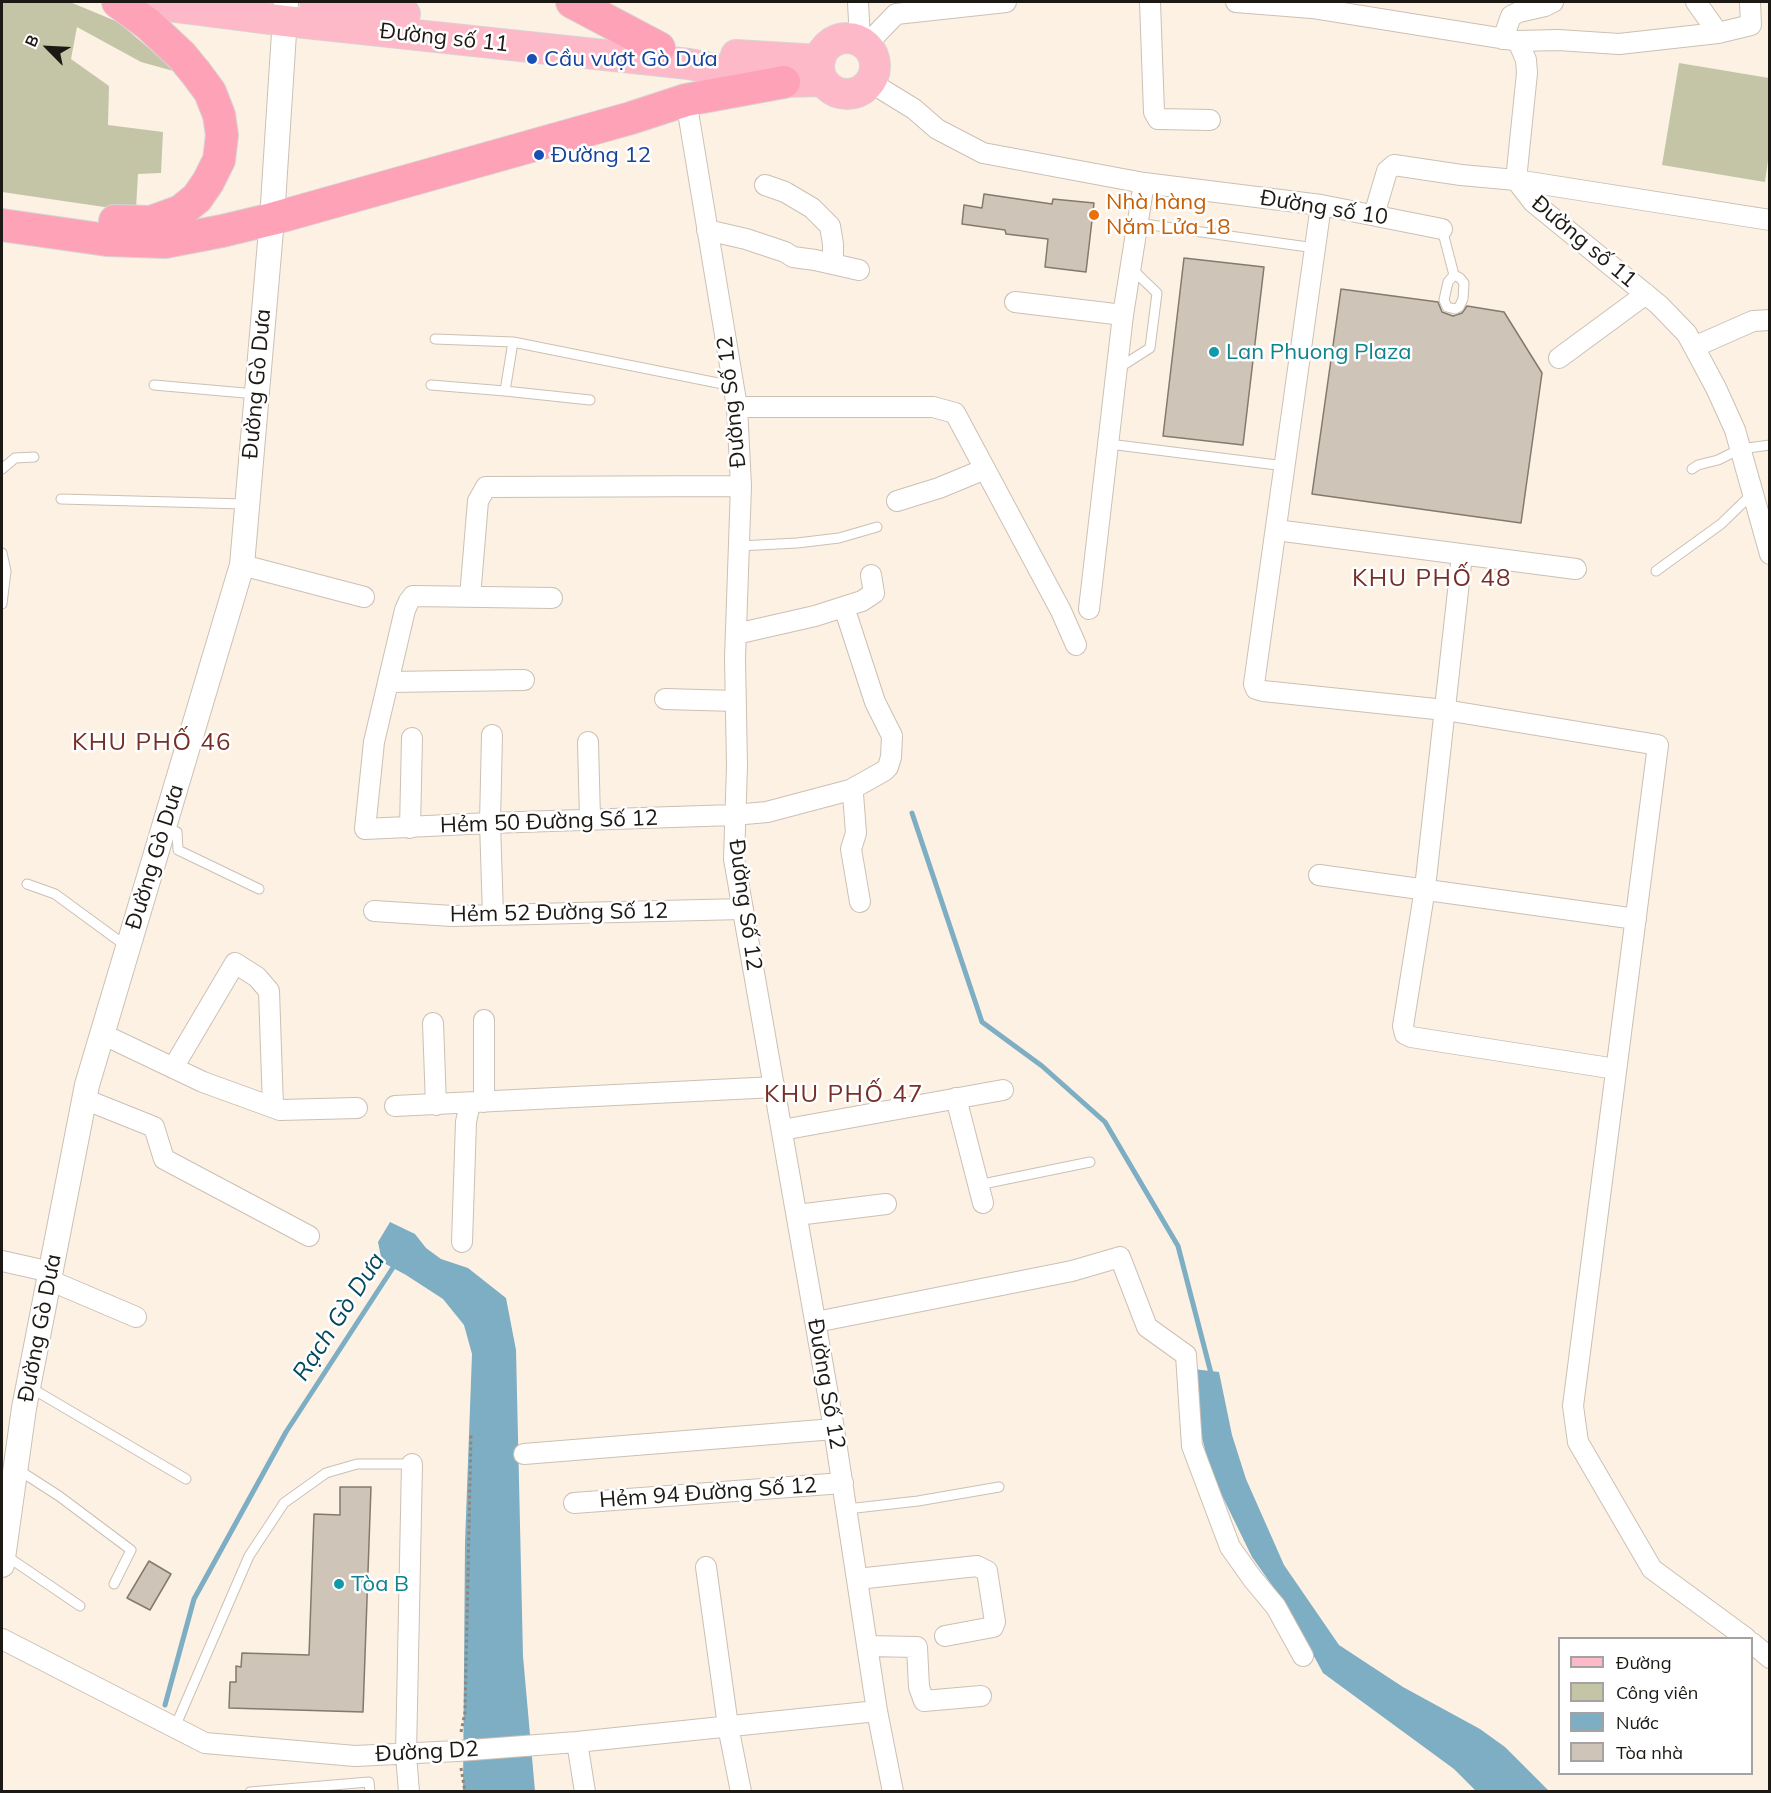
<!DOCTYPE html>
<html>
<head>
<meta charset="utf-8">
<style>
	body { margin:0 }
	#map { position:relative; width:1771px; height:1793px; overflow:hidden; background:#fdf1e4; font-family:Mulish,sans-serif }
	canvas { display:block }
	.frame { position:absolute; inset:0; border:3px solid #1c1813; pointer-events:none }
	.legend { position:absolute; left:1558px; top:1637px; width:195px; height:138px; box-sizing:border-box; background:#fff; border:2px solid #a4a3a1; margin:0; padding:8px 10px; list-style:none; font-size:18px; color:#1c1813 }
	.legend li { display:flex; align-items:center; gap:12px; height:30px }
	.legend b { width:30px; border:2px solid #a4a3a1 }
	.north { position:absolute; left:18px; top:18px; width:60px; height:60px; -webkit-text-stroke:4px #fff; paint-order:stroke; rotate:294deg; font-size:16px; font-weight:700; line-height:24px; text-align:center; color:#1c1813 }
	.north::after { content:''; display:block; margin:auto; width:21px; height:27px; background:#1c1813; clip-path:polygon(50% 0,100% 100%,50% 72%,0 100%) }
</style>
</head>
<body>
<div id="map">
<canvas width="1771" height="1793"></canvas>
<div class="frame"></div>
<ul class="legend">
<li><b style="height:8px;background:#feb9c9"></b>Đường</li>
<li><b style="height:16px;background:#c3c5a6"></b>Công viên</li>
<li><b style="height:16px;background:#7eaec3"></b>Nước</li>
<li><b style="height:16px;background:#cfc4b8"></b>Tòa nhà</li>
</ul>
<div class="north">B</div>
</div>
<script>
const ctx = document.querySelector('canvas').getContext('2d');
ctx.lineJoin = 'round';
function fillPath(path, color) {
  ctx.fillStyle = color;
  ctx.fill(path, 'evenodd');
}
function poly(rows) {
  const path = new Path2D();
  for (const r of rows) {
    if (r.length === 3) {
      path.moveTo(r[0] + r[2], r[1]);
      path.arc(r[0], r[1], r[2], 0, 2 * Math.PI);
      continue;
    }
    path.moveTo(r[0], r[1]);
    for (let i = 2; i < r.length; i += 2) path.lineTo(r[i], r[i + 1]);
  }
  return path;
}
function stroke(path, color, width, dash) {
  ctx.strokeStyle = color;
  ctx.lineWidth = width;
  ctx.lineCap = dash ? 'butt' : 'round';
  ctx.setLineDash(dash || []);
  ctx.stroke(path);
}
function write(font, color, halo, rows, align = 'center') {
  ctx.font = font + ' Mulish,sans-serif';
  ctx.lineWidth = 5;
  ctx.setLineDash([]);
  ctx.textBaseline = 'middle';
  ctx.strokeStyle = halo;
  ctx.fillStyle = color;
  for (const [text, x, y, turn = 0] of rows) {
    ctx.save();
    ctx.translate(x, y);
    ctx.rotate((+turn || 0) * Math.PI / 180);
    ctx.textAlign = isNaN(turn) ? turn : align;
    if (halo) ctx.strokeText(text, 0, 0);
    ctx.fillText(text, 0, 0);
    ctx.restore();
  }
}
fillPath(poly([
	[2,2,70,2,118,22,177,72,141,62,77,27,71,59,109,86,108,125,163,132,161,173,138,174,136,209,118,209,2,192],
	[1679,63,1769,78,1769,153,1765,182,1662,165]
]), '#c3c5a6');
fillPath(poly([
	[390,1222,415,1234,426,1248,441,1259,468,1268,506,1298,516,1350,523,1656,535,1791,463,1791,465,1543,472,1354,464,1325,443,1299,406,1275,382,1262,378,1242],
	[1193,1369,1219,1372,1232,1435,1246,1479,1284,1565,1339,1645,1403,1687,1480,1729,1505,1747,1549,1791,1476,1791,1454,1769,1323,1673,1288,1608,1252,1557,1211,1473,1200,1430]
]), '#7eaec3');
stroke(poly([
	[912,813,982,1022,1042,1066,1105,1122,1178,1246,1212,1377],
	[165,1705,194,1599,286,1432,396,1263]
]), '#7eaec3', 5);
const building = poly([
	[984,194,1052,204,1053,199,1094,203,1086,272,1045,267,1048,239,1006,234,1005,230,962,224,964,205,982,208,984,194],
	[1184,258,1264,267,1243,445,1163,436,1184,258],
	[1341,289,1438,302,1442,312,1453,316,1462,313,1467,306,1504,312,1542,373,1521,523,1312,494,1341,289],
	[340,1487,371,1487,363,1712,229,1708,230,1682,236,1682,236,1666,241,1667,242,1653,309,1655,314,1514,340,1515,340,1487],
	[149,1561,171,1574,150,1610,127,1598,149,1561]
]);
fillPath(building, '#cfc4b8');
stroke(building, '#83796d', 1.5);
const service = poly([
	[1137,223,1315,248],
	[1442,229,1454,275,1460,278,1464,283,1463,299,1459,307,1455,309,1447,307,1444,300,1448,282,1454,275],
	[435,339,513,342],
	[1117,369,1150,348,1157,293,1132,269],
	[154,385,256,394],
	[431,385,505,391],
	[590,400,505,391,513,342,733,386],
	[1109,444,1285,466],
	[2,469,15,458,34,457],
	[1692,469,1698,465,1718,460,1740,449,1770,445],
	[61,499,245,504],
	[739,546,797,543,839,538,877,527],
	[2,553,6,571,2,604],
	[1656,571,1721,524,1752,494],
	[166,827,177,832,178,850,259,889],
	[27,884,55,894,126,946],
	[978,1185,1090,1162],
	[31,1388,186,1479],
	[17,1469,59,1496,131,1550,114,1584],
	[847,1509,918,1501,999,1487],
	[5,1555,80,1606],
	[175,1727,249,1556,284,1503,326,1473,357,1464,412,1464],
	[250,1792,369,1782,370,1792]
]);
const minor = poly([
	[858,2,860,40],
	[1150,2,1154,112,1158,119,1210,120],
	[1236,2,1312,8,1518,41,1558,40,1619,44,1718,33,1751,25,1750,2],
	[1696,2,1718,33],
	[1503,39,1511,16,1519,12,1545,6,1553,2],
	[1518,41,1526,60,1527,73,1516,180,1533,202,1659,305,1687,334,1716,388,1735,430,1770,554],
	[866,45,896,14,1006,2],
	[870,82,914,109,937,129,983,153,1144,183,1321,205,1442,229],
	[693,93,686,100,737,407,741,486,735,658,737,766,734,859,834,1429,877,1711,893,1792],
	[765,185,785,192,812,208,830,226,833,244,833,264],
	[1321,205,1254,684,1256,689,1263,691,1445,710,1658,745,1573,1406,1578,1442,1652,1569,1746,1638],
	[1374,215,1387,171,1394,165,1461,175,1516,180,1770,220],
	[707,230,746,239,785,252,793,257,815,260,859,270],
	[1015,302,1123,315],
	[1694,347,1753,321,1770,320],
	[1559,358,1646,294],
	[737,407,933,407,955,413,1061,611,1076,645],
	[897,501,939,488,985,469],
	[1276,530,1576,569],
	[1462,555,1425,888,1403,1026,1405,1034,1411,1037,1616,1069],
	[242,565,364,597],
	[470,597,478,501,486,487,741,486],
	[552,598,413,596,409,601,405,610,374,742,365,829,490,823,734,815,767,812,850,790,884,771,888,767,891,757,892,736,875,702,844,607],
	[1089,609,1123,315,1144,183],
	[736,634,815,616,862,601,874,593,871,575],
	[388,682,524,680],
	[665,699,736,701],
	[492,735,490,823,493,915],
	[588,742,590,819],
	[850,790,853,794,856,833,851,849,860,902],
	[410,828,412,738],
	[1319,875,1636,919],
	[374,911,452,916,743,909],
	[484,1020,484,1102],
	[433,1023,436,1105],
	[102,1034,203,1082,280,1110,357,1108],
	[173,1068,235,963,257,977,269,991,273,1107],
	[956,1098,983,1203],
	[84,1099,154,1127,164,1159,309,1236],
	[395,1106,775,1087],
	[782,1130,1003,1090],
	[797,1215,886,1204],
	[462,1242,466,1122,470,1103],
	[2,1261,51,1272],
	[49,1280,136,1317],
	[816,1322,1072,1271,1120,1257,1147,1327,1186,1355,1192,1446,1230,1547,1252,1578,1276,1607,1303,1656],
	[524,1454,834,1429],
	[574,1503,843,1483],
	[706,1567,728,1726,741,1792],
	[857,1579,977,1566,987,1571,995,1622,993,1627,945,1636],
	[2,1639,205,1743,355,1756,458,1751,577,1742,877,1711],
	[1752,1643,1770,1658],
	[867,1646,917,1647,919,1687,924,1701,981,1696],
	[577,1742,585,1792],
	[409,1792,406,1754,412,1464]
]);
const tertiary = poly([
	[2,1565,24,1408,87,1085,242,565,272,219,286,2]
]);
const primary = poly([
	[136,2,285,21,689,64,784,82,823,81],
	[315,2,405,14],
	[847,66,28],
	[736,55,820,60]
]);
const trunk = poly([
	[572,2,659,48],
	[115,221,151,222,181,211,197,198,208,182,219,160,222,135,219,115,210,92,196,73,182,56,148,24,118,2],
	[2,225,107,240,165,242,222,231,272,219,631,118,686,100,784,82]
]);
stroke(service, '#cbc0b4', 11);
stroke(minor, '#cbc0b4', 22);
stroke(tertiary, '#cbc0b4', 26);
stroke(primary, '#d6d5d5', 32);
stroke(trunk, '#d6d5d5', 34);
stroke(poly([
	[461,1732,465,1712,471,1434],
	[461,1768,465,1792]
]), '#8e867d', 3, [3, 3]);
stroke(service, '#fff', 9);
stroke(minor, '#fff', 20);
stroke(tertiary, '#fff', 24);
stroke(primary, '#feb9c9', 30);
stroke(trunk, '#fea2b7', 32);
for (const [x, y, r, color] of [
	[532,59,6,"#1a4fb4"],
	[539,155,6,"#1a4fb4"],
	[1094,215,6,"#e8710a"],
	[1214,352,6,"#0f9aa8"],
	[339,1584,6,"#0f9aa8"]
]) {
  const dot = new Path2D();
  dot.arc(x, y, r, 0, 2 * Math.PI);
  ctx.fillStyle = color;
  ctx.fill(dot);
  stroke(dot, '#fff', 2);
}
write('22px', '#1c1813', '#fff', [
	["Đường số 11",444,38,6],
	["Đường số 10",1324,208,9],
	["Đường số 11",1584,242,40],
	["Đường Gò Dưa",257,384,-85],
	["Đường Số 12",732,402,-96],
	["Hẻm 50 Đường Số 12",549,822,-2],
	["Đường Gò Dưa",155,857,-73],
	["Đường Số 12",745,905,82],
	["Hẻm 52 Đường Số 12",559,913,-1],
	["Đường Gò Dưa",40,1328,-79],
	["Đường Số 12",826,1384,80],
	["Hẻm 94 Đường Số 12",708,1493,-4],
	["Đường D2",427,1752,-3]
]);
write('22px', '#164399', '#fff', [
	["Cầu vượt Gò Dưa",544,59],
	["Đường 12",551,155]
], 'left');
write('22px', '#c56008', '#fff', [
	["Nhà hàng",1106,202],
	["Năm Lửa 18",1106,227]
], 'left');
write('22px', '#0d838f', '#fff', [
	["Lan Phuong Plaza",1226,352],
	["Tòa B",351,1584]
], 'left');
ctx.letterSpacing = '1.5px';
write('24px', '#752f28', '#fff', [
	["KHU PHỐ 48",1432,579],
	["KHU PHỐ 46",152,743],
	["KHU PHỐ 47",844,1095]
]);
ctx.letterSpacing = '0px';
write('italic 24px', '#02485e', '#fff', [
	["Rạch Gò Dưa",339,1317,-57]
]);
</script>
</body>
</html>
